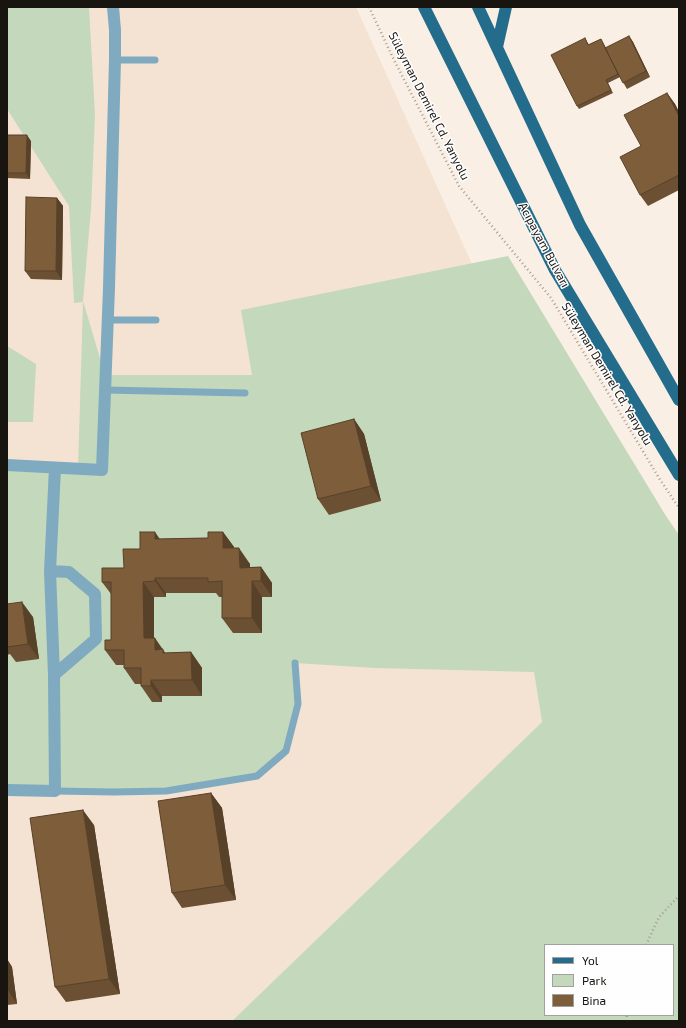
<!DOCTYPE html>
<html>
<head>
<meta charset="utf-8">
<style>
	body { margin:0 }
	#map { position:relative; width:686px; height:1028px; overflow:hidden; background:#faefe4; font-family:"Exo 2",sans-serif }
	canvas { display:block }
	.frame { position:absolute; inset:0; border:8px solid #181410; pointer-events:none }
	.legend { position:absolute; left:544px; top:944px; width:130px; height:72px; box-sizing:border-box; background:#fefefe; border:1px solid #a2a09f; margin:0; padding:5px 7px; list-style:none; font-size:12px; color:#181410 }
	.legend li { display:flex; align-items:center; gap:8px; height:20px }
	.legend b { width:20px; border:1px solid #a2a09f }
</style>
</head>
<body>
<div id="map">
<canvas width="686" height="1028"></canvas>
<div class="frame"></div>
<ul class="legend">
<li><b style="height:5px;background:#246c8b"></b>Yol</li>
<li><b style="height:11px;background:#c4d8bc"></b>Park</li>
<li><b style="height:11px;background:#7e5d3b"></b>Bina</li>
</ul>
</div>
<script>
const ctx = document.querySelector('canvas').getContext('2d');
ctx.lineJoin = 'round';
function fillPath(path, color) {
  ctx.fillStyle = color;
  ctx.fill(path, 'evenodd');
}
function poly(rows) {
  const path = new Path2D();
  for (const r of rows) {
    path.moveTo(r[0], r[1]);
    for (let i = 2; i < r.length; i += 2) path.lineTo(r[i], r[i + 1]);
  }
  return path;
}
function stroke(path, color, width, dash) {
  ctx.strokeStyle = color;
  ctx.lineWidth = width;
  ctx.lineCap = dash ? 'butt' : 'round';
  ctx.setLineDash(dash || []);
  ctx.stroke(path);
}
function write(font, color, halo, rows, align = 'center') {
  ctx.font = font + ' "Exo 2",sans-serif';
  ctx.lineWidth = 3;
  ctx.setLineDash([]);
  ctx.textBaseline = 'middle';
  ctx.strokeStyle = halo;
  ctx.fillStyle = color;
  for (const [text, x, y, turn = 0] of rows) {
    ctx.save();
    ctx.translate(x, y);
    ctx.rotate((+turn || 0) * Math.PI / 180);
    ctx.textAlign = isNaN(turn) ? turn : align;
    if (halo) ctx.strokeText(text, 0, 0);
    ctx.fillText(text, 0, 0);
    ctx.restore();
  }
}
fillPath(poly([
	[7,7,356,7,472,264,542,722,232,1021,7,1021]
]), '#f4e3d2');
fillPath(poly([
	[7,7,89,7,95,115,91,209,83,301,105,375,252,375,241,310,508,256,666,516,679,535,679,1021,232,1021,542,722,534,672,375,668,295,663,298,704,286,751,257,776,166,791,7,790,7,465,78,469,83,302,74,303,69,206,7,109],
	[545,945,673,945,673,1015,545,1015],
	[7,346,36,364,33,422,7,422]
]), '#c4d8bc');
stroke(poly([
	[369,7,394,60,459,186,551,298,659,478,679,508],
	[646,945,659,917,679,896],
	[626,1021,627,1015]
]), '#a49c93', 2.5, [1, 3]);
stroke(poly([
	[115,60,155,60],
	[107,320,156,320],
	[105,390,245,393],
	[55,791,114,792,166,791,257,776,286,751,298,704,295,663]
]), '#7faac0', 7);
stroke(poly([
	[7,465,102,470,109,288,115,60,115,30,113,7],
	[50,571,69,572,95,594,96,639,54,675],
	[7,790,55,791,54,675,50,571,55,468]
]), '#7faac0', 12);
stroke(poly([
	[424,7,555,270,679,475],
	[478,7,580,225,679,400],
	[497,47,506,7]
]), '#246c8b', 12);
fillPath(poly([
	[629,36,633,42,650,77,627,89,620,77,608,83,613,93,579,109,577,106,585,38,589,45,601,39,606,48],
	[667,93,675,104,679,112,679,190,648,206,640,195,641,146],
	[7,135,31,141,30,179,7,178],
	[57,198,63,206,62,280,31,279,25,271],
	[354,419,364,434,381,501,329,515,318,499],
	[223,532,234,547,234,548,250,564,250,567,261,567,272,583,272,597,262,597,262,633,233,633,222,618,222,597,219,597,216,593,166,593,166,597,154,597,154,638,165,653,191,652,202,668,202,696,162,696,162,702,152,702,141,686,141,684,135,684,124,668,124,665,116,665,105,650,111,640,111,594,102,582,124,568,159,539,208,538],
	[7,604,33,617,39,659,16,662,10,654,7,655],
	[211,793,222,808,236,900,182,908,172,893],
	[94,825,120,994,66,1002,55,987],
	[7,959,12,967,17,1004,7,1005]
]), '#6c5033');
fillPath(poly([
	[629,36,633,42,650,77,646,71],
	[667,93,675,104,679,112,679,116],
	[27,135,31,141,30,179,26,173],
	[57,198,63,206,62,280,56,271],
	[354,419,364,434,381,501,371,486],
	[155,532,166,548,155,539],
	[223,532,234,547,234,564,223,548],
	[239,548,250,564,250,583,240,568],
	[261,567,272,583,272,597,261,581],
	[155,578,166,593,166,597,155,581],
	[252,581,262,597,262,633,252,618],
	[143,582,154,597,154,654,144,638],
	[22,602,33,617,39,659,28,644],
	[155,638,166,654,155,650],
	[191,652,202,668,202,696,192,680],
	[151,680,162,696,162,702,151,686],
	[211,793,222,808,236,900,225,885],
	[83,810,94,825,120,994,109,979],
	[7,959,12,967,17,1004,7,989]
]), '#584129');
const building = poly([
	[629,36,646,71,623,83,605,48,629,36],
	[585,38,588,45,601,39,618,74,606,80,611,90,577,106,551,55,585,38],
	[667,93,679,116,679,175,640,195,620,157,641,146,624,115,667,93],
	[7,135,27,135,26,173,7,173,7,135],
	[26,197,57,198,56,271,25,271,26,197],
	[354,419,371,486,318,499,301,433,354,419],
	[140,532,155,532,155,539,208,538,208,532,223,532,223,548,239,548,240,568,261,567,261,581,252,581,252,618,222,618,222,581,208,582,208,578,155,578,155,581,143,582,144,638,155,638,155,650,163,649,163,653,191,652,192,680,151,680,151,686,141,686,141,668,124,668,124,650,105,650,105,640,111,640,111,582,102,582,102,568,124,568,123,549,140,549,140,532],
	[22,602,28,644,7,647,7,604,22,602],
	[211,793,225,885,172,893,158,801,211,793],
	[83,810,109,979,55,987,30,818,83,810]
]);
fillPath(building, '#7e5d3b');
stroke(building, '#584129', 1);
write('12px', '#181410', '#fefefe', [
	["Süleyman Demirel Cd. Yanyolu",429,106,63],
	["Acıpayam Bulvarı",544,245,62],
	["Süleyman Demirel Cd. Yanyolu",607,374,59]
]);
</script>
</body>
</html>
